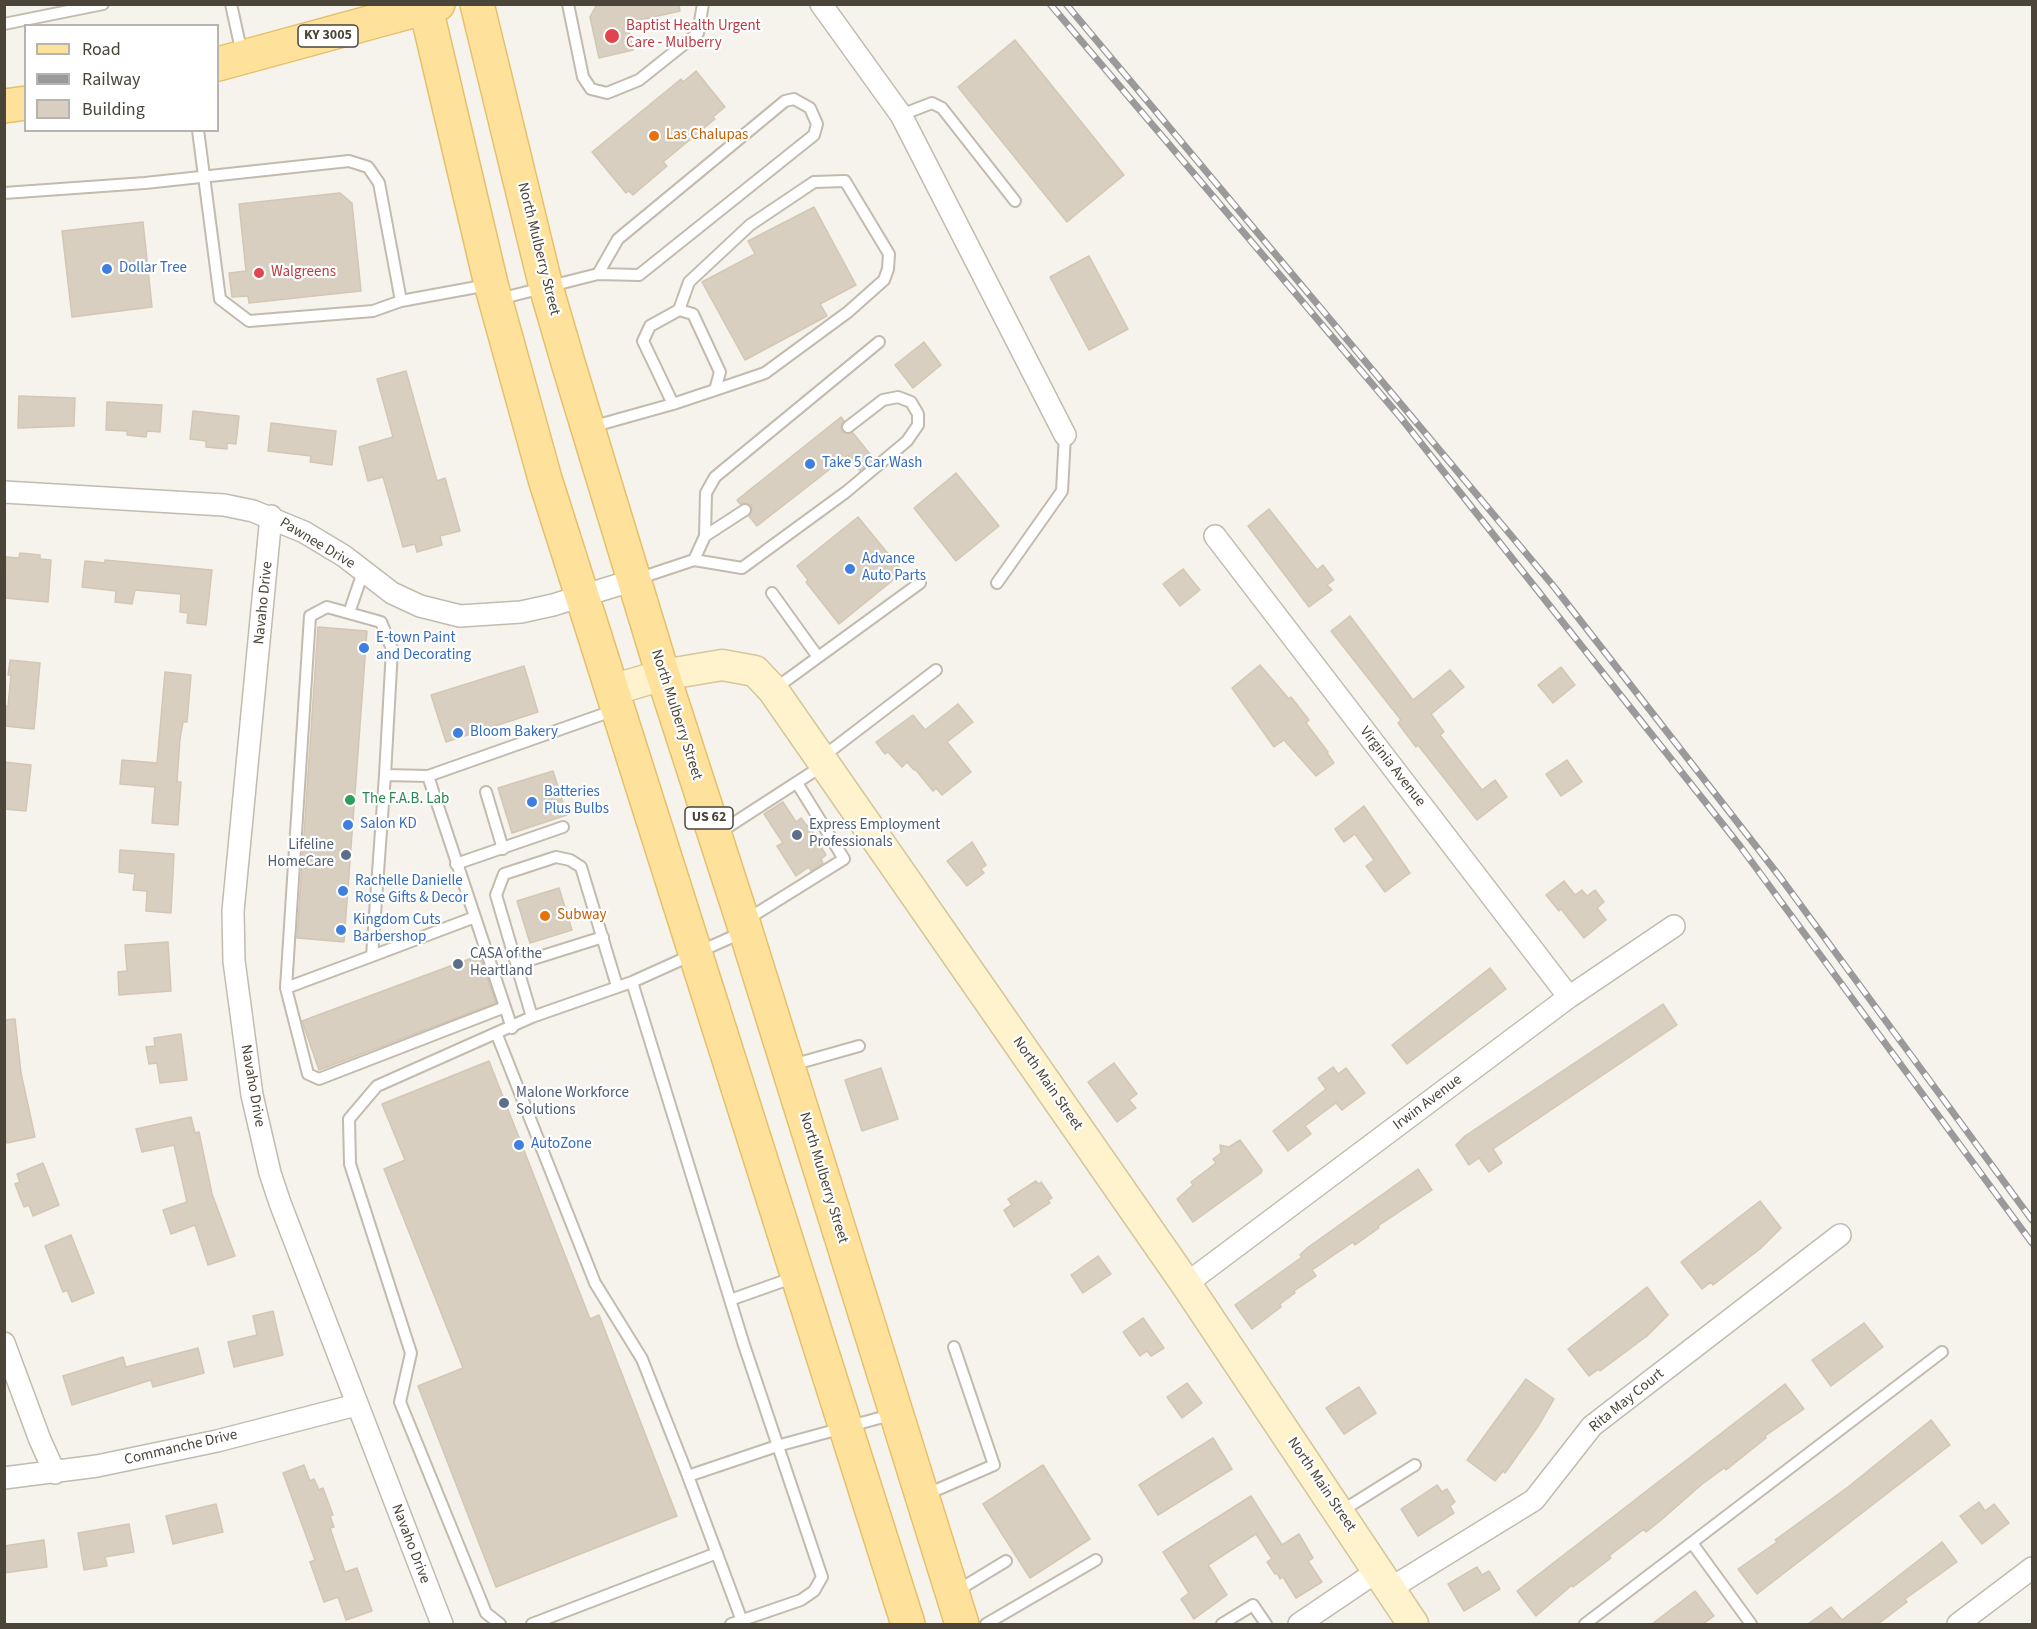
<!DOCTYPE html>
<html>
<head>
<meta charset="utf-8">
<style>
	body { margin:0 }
	#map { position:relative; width:2037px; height:1629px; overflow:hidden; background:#f6f3ec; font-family:"Source Sans 3",sans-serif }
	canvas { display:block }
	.frame { position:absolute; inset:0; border:6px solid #4b4439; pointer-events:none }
	.legend { position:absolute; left:24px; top:24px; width:195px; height:108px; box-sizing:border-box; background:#fff; border:2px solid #b7b4b0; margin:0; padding:8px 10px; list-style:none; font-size:18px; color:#4b4439 }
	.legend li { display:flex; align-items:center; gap:12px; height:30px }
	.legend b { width:30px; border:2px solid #b7b4b0 }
</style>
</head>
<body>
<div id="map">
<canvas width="2037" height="1629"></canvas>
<div class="frame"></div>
<ul class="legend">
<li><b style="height:8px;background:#fee29c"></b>Road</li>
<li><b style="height:8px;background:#9a9a9a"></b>Railway</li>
<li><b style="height:16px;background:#d8cfc1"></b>Building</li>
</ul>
</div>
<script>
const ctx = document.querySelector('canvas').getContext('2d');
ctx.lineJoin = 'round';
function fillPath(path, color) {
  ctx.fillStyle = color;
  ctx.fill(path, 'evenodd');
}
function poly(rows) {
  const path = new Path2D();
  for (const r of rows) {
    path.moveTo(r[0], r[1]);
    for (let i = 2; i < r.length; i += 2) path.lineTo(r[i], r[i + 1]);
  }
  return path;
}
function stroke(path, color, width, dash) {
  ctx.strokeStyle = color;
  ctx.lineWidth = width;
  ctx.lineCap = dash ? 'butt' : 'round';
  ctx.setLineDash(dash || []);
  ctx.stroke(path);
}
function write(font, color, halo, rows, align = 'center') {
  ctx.font = font + ' "Source Sans 3",sans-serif';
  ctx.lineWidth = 4.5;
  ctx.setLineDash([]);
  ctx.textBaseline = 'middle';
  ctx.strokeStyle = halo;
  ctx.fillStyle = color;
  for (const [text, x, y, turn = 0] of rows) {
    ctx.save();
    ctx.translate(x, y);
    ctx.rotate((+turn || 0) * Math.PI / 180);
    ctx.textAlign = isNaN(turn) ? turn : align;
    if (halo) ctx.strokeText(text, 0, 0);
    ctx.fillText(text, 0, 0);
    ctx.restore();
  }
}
const building = poly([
	[597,4,679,4,680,11,627,23,633,50,599,58,590,17,597,4],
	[1015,40,1124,175,1067,222,958,87,1015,40],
	[696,71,725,107,713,117,715,119,663,162,667,166,633,195,629,191,626,193,592,152,681,79,683,82,696,71],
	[340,193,352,203,361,291,249,303,248,296,232,297,229,273,246,271,239,204,340,193],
	[814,207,856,285,820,304,827,316,745,360,702,282,755,254,748,241,814,207],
	[143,222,152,307,72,317,62,231,143,222],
	[1089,256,1128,329,1089,350,1050,277,1089,256],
	[924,342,941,365,913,388,895,365,924,342],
	[406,371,437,481,445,478,460,531,440,536,442,545,417,552,415,544,403,547,383,477,368,481,359,447,393,437,377,379,406,371],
	[19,396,75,398,74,426,18,428,19,396],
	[107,402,162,405,160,432,147,431,146,437,127,435,127,431,106,430,107,402],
	[193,411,239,416,236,444,227,443,227,449,206,447,206,441,190,439,193,411],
	[841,417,844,421,841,427,842,432,853,433,874,459,860,471,848,455,757,526,749,516,752,510,751,505,745,503,740,504,737,500,841,417],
	[271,423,336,431,332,465,310,462,311,456,268,451,271,423],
	[956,473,999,526,956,561,914,508,956,473],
	[1269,509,1317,570,1323,565,1334,580,1327,585,1332,590,1309,607,1248,526,1269,509],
	[858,517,903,572,839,624,806,582,808,580,797,566,858,517],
	[20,553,40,555,40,559,51,560,48,602,5,598,6,557,19,558,20,553],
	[105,560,212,570,206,625,187,623,188,613,180,612,181,594,135,590,132,604,115,602,116,591,82,587,85,561,105,563,105,560],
	[1183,569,1200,590,1180,606,1163,584,1183,569],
	[1350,616,1413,700,1450,670,1464,687,1431,714,1444,732,1440,735,1482,790,1495,780,1507,797,1477,820,1418,745,1416,747,1398,723,1401,720,1331,631,1350,616],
	[318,627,367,631,344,942,297,938,318,627],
	[10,660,40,663,34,729,4,726,4,706,8,706,11,675,8,675,10,660],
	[1260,665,1289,699,1291,697,1309,720,1306,723,1328,752,1327,753,1334,763,1316,776,1284,740,1274,747,1232,688,1260,665],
	[524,666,538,712,446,742,431,695,524,666],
	[1561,667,1575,685,1553,703,1538,685,1561,667],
	[165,672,191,675,187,722,183,722,180,739,177,782,181,782,178,825,152,823,155,787,120,784,122,760,157,763,165,672],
	[958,704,973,722,947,742,971,772,942,795,936,788,933,791,915,769,914,770,907,762,902,767,888,752,885,754,876,742,913,715,925,730,958,704],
	[1567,760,1582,782,1561,796,1546,774,1567,760],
	[4,762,31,765,26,811,4,809,4,762],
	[553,771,567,815,512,833,498,788,553,771],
	[783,802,796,822,801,818,807,826,809,825,826,855,821,859,823,863,811,871,809,867,796,876,777,846,783,843,764,814,783,802],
	[1364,806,1410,873,1385,892,1366,866,1374,860,1355,834,1344,842,1335,829,1364,806],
	[972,842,986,865,981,869,984,873,967,886,947,861,972,842],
	[120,850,174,854,171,913,146,911,147,891,133,890,135,874,119,872,120,850],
	[1564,881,1575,895,1582,890,1587,896,1595,890,1604,902,1597,908,1606,920,1584,938,1561,909,1559,911,1546,895,1564,881],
	[559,888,572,930,530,943,517,901,559,888],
	[168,942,171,991,119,995,118,972,127,971,125,945,168,942],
	[480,955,496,1003,319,1070,302,1021,480,955],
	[1490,968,1506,989,1407,1064,1392,1045,1490,968],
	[1663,1004,1677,1025,1493,1149,1502,1163,1489,1172,1479,1158,1469,1165,1456,1145,1465,1136,1663,1004],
	[15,1019,21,1073,35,1137,7,1143,4,1131,4,1020,15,1019],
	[181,1034,187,1080,160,1083,157,1063,149,1064,146,1047,155,1046,154,1038,181,1034],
	[489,1061,590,1319,599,1315,677,1516,496,1587,418,1386,463,1368,384,1169,405,1160,382,1104,489,1061],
	[1114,1063,1137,1094,1129,1100,1136,1108,1117,1122,1088,1082,1114,1063],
	[1333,1067,1338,1074,1346,1068,1365,1093,1342,1110,1336,1103,1305,1126,1311,1134,1288,1151,1273,1131,1326,1089,1318,1078,1333,1067],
	[881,1068,898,1119,862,1131,845,1080,881,1068],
	[191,1117,195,1133,199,1132,212,1194,235,1256,208,1265,195,1225,171,1234,163,1210,187,1202,174,1145,142,1152,136,1129,191,1117],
	[1240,1140,1262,1170,1261,1173,1193,1222,1177,1199,1193,1185,1191,1182,1216,1163,1213,1159,1221,1153,1220,1145,1229,1147,1240,1140],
	[43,1163,59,1205,33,1216,29,1205,24,1207,15,1184,20,1182,17,1174,43,1163],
	[1418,1169,1432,1190,1378,1226,1379,1228,1355,1245,1353,1242,1312,1270,1316,1276,1294,1291,1295,1293,1280,1304,1281,1307,1252,1329,1235,1305,1302,1257,1300,1255,1307,1248,1418,1169],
	[1036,1181,1038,1184,1041,1182,1052,1198,1048,1200,1050,1203,1014,1227,1004,1210,1012,1205,1008,1199,1036,1181],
	[1760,1201,1781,1228,1760,1249,1713,1285,1711,1282,1702,1289,1681,1262,1760,1201],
	[71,1235,94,1293,72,1302,67,1290,63,1292,45,1246,71,1235],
	[1098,1256,1111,1274,1083,1293,1071,1275,1098,1256],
	[1647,1287,1668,1315,1647,1336,1600,1371,1599,1369,1589,1376,1568,1349,1647,1287],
	[273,1311,283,1355,234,1367,228,1342,257,1335,253,1316,273,1311],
	[1143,1318,1164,1348,1151,1356,1147,1351,1140,1356,1123,1332,1143,1318],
	[1864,1323,1883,1347,1831,1386,1812,1360,1864,1323],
	[198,1348,204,1373,153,1387,151,1380,72,1405,63,1376,123,1357,126,1367,198,1348],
	[1526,1379,1554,1399,1539,1425,1505,1473,1503,1471,1495,1481,1467,1460,1526,1379],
	[1187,1383,1202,1403,1182,1418,1167,1397,1187,1383],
	[1785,1384,1804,1409,1765,1436,1766,1438,1726,1470,1724,1468,1701,1485,1660,1521,1646,1532,1644,1529,1609,1556,1611,1558,1573,1587,1572,1585,1536,1616,1517,1591,1785,1384],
	[1359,1387,1376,1413,1344,1434,1326,1408,1359,1387],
	[1931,1420,1950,1445,1757,1594,1738,1569,1777,1542,1775,1540,1848,1487,1931,1420],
	[1213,1438,1232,1469,1158,1515,1139,1485,1213,1438],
	[304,1465,310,1481,314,1479,319,1490,323,1488,333,1515,330,1516,334,1527,330,1528,345,1572,357,1568,372,1611,346,1620,338,1597,324,1602,310,1562,315,1560,283,1473,304,1465],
	[1043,1465,1090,1539,1030,1578,983,1504,1043,1465],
	[1437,1485,1442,1492,1447,1489,1455,1502,1450,1506,1454,1513,1418,1536,1401,1509,1437,1485],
	[1251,1496,1282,1545,1299,1534,1313,1558,1308,1561,1322,1582,1296,1598,1283,1577,1280,1579,1277,1573,1275,1574,1267,1562,1272,1559,1256,1534,1208,1565,1227,1595,1194,1619,1181,1599,1189,1593,1163,1552,1251,1496],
	[1979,1502,1985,1511,1994,1504,2009,1523,1982,1544,1960,1516,1979,1502],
	[216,1504,223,1532,173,1544,166,1516,216,1504],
	[129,1524,134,1552,105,1557,107,1566,84,1570,78,1533,129,1524],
	[44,1540,47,1567,4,1573,4,1546,44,1540],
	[1942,1542,1957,1562,1905,1599,1907,1602,1878,1624,1808,1624,1831,1607,1842,1620,1942,1542],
	[1477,1567,1482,1575,1489,1571,1500,1589,1464,1611,1448,1584,1477,1567],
	[1695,1591,1714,1616,1703,1624,1652,1624,1695,1591]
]);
fillPath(building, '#d8cfc1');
stroke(building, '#d3c7b4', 1.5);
const lane = poly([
	[231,4,242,54],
	[568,4,583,77,591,89,607,93,639,80,698,33,703,4],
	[4,24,103,4],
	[901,115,932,103,942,108,1015,201],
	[198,130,220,299,249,321,373,311,401,301,488,285],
	[4,193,145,183,349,161,368,167,379,183,401,301],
	[499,299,598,274,639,275,814,135,817,124,810,108,794,99,785,101,618,239,598,274],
	[679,310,689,282,750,225,814,182,845,181,889,254,888,269,884,280,848,312,765,373,715,390],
	[591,427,673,404,715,390,720,372,693,314,679,310,650,326,643,341,673,404],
	[705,536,745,510],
	[694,560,705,536,706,493,715,477,879,342],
	[637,579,694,560,742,568,846,492,907,441,918,425,918,414,911,402,898,397,883,400,848,427],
	[997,583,1062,491,1065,435],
	[772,593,818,657],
	[349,613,363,572],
	[773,690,920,583],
	[821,758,936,670],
	[428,776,385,775,392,649,381,622,327,607,310,616,286,988,308,1074,319,1079,505,1007],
	[486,792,503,849],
	[717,834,822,766],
	[456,864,563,827],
	[746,920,844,859,797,783],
	[372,956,475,917],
	[517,964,603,937],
	[632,982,744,1345,822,1577,814,1591,801,1600,731,1624],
	[286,988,372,956,385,775],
	[532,1017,496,895,504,874,556,857,570,860,581,867,617,986],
	[512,1028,428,776,615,710],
	[497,1035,595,1283,642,1359,688,1476,777,1446,894,1414],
	[792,1065,859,1046],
	[730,1300,795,1277],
	[688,1476,742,1621],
	[925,1495,994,1465,954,1347],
	[1340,1512,1415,1465],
	[1692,1543,1751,1624],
	[955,1592,1006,1561],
	[500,1624,486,1613,400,1402,411,1353,350,1164,349,1119,377,1086,532,1017,632,982,743,932],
	[532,1624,717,1553],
	[986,1624,1096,1560],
	[1222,1624,1253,1605,1266,1624],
	[1585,1624,1942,1352]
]);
const street = poly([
	[821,4,901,115,1065,435],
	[4,492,224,505,253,511,304,532,344,556,392,593,420,606,460,616,521,612,553,605,634,580],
	[271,516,233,911,234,961,252,1095,270,1173,280,1203,442,1624],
	[1215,536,1569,997],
	[1186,1284,1569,997,1674,926],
	[4,1343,40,1440,55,1473],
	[4,1478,97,1466,217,1441,356,1405],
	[1391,1588,1534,1500,1592,1426,1840,1235],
	[1299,1624,1379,1570],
	[1958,1624,2032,1568]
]);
const secondary = poly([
	[612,690,663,675,722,665,755,671,773,690,1186,1284,1413,1624]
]);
const primary = poly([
	[425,4,491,284,545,479,908,1624],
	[477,4,546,287,569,366,663,675,743,922,962,1624],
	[218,64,438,4],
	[4,106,26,103]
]);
stroke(lane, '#c2bbae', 14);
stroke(street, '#c2bbae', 24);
stroke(secondary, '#d6c69b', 33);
stroke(primary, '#e5c06b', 36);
stroke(lane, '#fff', 10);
stroke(street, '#fff', 21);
stroke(secondary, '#fff3cd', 30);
stroke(primary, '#fee29c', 33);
const rail = poly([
	[1050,4,1401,418,1740,846,2032,1243],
	[1066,4,1555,588,1780,877,2032,1220]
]);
stroke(rail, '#9a9a9a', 7);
stroke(rail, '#fff', 4.5, [14]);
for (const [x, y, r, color] of [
	[612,36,8,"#e0444e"],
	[654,136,6,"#e8710a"],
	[107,269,6,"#3f7fe0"],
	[259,273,6,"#e0444e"],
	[810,464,6,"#3f7fe0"],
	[850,569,6,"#3f7fe0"],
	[364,648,6,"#3f7fe0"],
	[458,733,6,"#3f7fe0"],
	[350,800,6,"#2e9e5b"],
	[532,802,6,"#3f7fe0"],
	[348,825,6,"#3f7fe0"],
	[797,835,6,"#5c6f8a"],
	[346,855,6,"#5c6f8a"],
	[343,891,6,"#3f7fe0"],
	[545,916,6,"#e8710a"],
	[341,930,6,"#3f7fe0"],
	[458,964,6,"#5c6f8a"],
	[504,1103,6,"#5c6f8a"],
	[519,1145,6,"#3f7fe0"]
]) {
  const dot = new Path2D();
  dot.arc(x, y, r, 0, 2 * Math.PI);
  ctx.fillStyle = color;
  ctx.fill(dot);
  stroke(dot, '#fff', 2);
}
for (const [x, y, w] of [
	[328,36,60],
	[709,818,48]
]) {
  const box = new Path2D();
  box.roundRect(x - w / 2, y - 11, w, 22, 4.5);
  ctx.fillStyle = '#fff';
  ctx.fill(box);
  stroke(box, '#4b4439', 1.5);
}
write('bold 14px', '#4b4439', null, [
	["KY 3005",328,36],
	["US 62",709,818]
]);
write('15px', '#be3a42', '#fff', [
	["Baptist Health Urgent",626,27],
	["Care - Mulberry",626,44],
	["Walgreens",271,273]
], 'left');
write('15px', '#c56008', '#fff', [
	["Las Chalupas",666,136],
	["Subway",557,916]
], 'left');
write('15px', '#4b4439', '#fff', [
	["North Mulberry Street",538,249,76],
	["Pawnee Drive",317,544,31],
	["Navaho Drive",264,603,-84],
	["North Mulberry Street",676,715,72],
	["Virginia Avenue",1392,767,52],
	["North Main Street",1047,1084,55],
	["Navaho Drive",252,1086,80],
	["Irwin Avenue",1428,1103,-37],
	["North Mulberry Street",823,1178,73],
	["Rita May Court",1627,1401,-39],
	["Commanche Drive",181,1448,-13],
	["North Main Street",1321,1485,56],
	["Navaho Drive",410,1544,69]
]);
write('15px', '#366cbe', '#fff', [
	["Dollar Tree",119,269],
	["Take 5 Car Wash",822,464],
	["Advance",862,560],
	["Auto Parts",862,577],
	["E-town Paint",376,639],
	["and Decorating",376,656],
	["Bloom Bakery",470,733],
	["Batteries",544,793],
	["Plus Bulbs",544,810],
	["Salon KD",360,825],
	["Rachelle Danielle",355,882],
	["Rose Gifts & Decor",355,899],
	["Kingdom Cuts",353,921],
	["Barbershop",353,938],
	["AutoZone",531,1145]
], 'left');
write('15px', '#27864d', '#fff', [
	["The F.A.B. Lab",362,800]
], 'left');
write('15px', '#4e5e75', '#fff', [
	["Express Employment",809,826],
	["Professionals",809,843],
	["Lifeline",334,846,"right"],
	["HomeCare",334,863,"right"],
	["CASA of the",470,955],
	["Heartland",470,972],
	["Malone Workforce",516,1094],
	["Solutions",516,1111]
], 'left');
</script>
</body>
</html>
